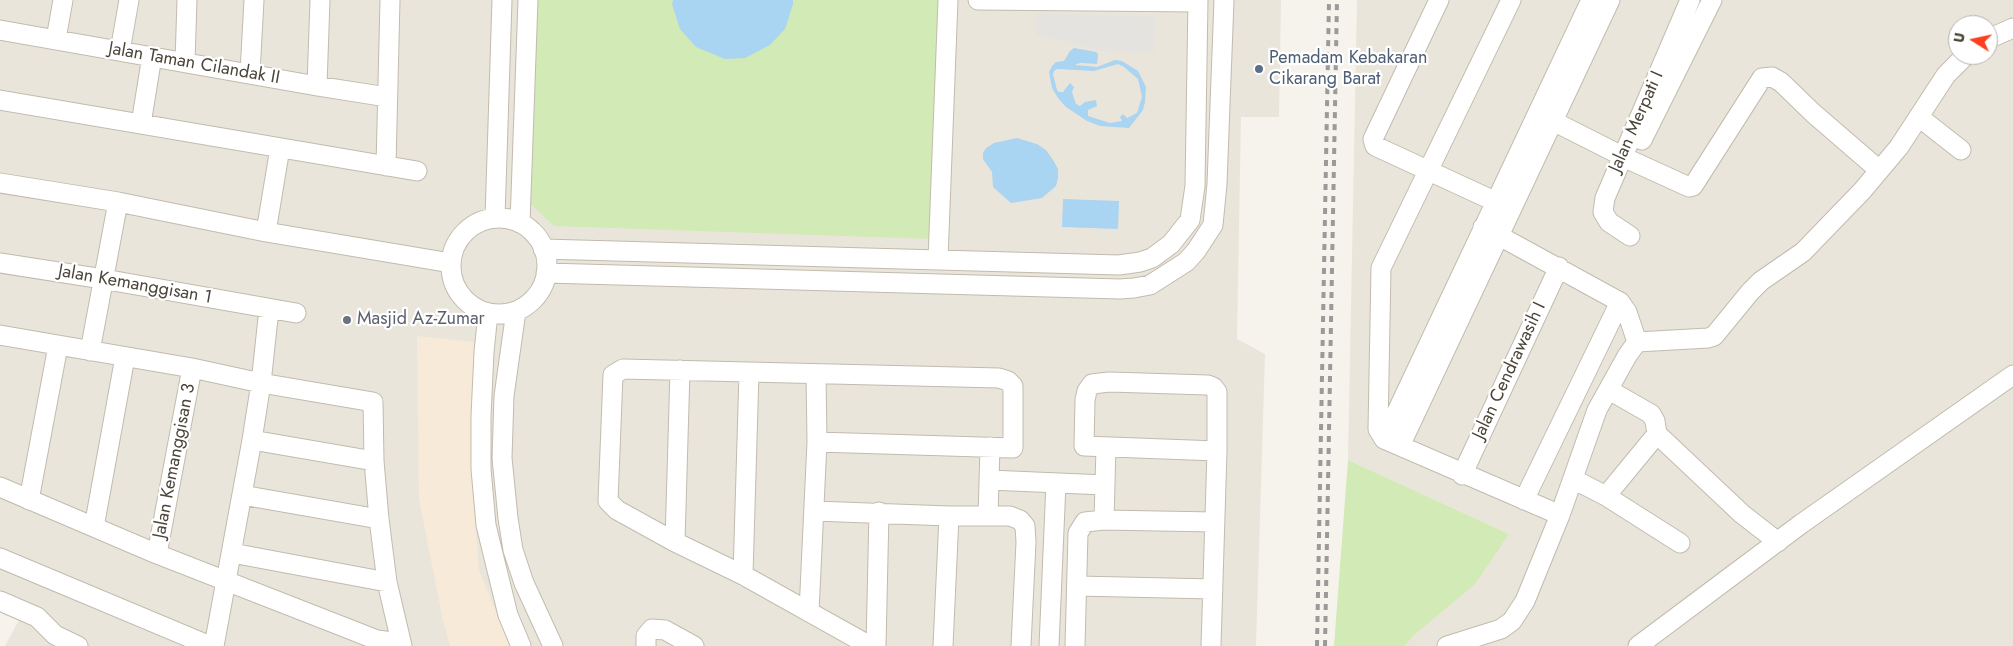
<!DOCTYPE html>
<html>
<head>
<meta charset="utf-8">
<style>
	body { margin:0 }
	#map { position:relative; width:2013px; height:646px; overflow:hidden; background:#f6f3ec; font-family:Jost,sans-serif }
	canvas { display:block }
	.north { position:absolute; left:1948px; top:15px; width:50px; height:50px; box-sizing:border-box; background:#fff; border:1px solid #b7b4b0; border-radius:50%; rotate:280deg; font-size:14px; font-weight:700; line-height:20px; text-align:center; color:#4b4439 }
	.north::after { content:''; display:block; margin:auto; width:18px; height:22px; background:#fc3f1d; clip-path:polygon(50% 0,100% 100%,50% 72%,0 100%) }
</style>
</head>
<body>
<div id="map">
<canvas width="2013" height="646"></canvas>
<div class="north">U</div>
</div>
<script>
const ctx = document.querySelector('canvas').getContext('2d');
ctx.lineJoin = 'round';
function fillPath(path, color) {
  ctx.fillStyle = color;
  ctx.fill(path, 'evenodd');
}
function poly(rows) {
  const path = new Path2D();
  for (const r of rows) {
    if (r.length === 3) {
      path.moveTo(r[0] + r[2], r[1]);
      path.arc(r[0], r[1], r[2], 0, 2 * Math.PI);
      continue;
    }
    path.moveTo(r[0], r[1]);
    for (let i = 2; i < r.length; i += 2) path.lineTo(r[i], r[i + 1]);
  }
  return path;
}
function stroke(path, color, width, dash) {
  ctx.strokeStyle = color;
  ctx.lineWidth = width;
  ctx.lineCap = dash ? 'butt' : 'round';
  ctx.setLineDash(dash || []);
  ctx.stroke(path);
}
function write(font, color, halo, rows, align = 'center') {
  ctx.font = font + ' Jost,sans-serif';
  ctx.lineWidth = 4.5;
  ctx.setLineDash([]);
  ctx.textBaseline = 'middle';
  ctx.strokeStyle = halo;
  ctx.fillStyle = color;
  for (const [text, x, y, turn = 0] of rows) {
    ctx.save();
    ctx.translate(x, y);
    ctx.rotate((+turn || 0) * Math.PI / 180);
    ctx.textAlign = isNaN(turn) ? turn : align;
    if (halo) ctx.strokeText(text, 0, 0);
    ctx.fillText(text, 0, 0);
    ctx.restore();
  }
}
fillPath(poly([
	[0,0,1281,0,1279,117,1241,117,1237,339,1265,354,1256,646,5,646,19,620,0,612],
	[1357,0,2013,0,2013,646,1405,646,1413,636,1509,534,1348,460],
	[1958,25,1988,25,1988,55,1958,55]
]), '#eae5da');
fillPath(poly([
	[417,336,474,342,471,461,479,570,510,646,450,646,443,621,419,499]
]), '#f7ead8');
fillPath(poly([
	[536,0,938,0,931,239,554,226,529,202],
	[1348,460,1509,534,1475,584,1413,636,1405,646,1334,646]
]), '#d2eab5');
fillPath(poly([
	[1037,13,1155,17,1154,52,1101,51,1036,35]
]), '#e5e3e0');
fillPath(poly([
	[673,0,793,0,793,4,785,29,770,45,745,58,725,59,696,47,680,29,672,4],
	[1074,48,1096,52,1098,54,1097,64,1081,63,1076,64,1076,65,1097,67,1115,60,1122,61,1138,71,1146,87,1145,102,1143,110,1129,128,1100,126,1087,121,1066,107,1058,98,1052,88,1049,72,1052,66,1056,62,1064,61,1070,51],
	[1118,64,1124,67,1138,79,1142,97,1137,113,1127,118,1123,114,1120,117,1122,121,1110,123,1088,116,1088,110,1097,106,1096,100,1085,102,1080,106,1076,104,1072,92,1074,87,1070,83,1063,92,1059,92,1057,90,1053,74,1054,71,1057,69,1094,71],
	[1017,138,1037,144,1046,150,1053,160,1058,169,1058,178,1056,186,1042,198,1011,203,993,187,992,172,983,159,983,153,986,148,994,143],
	[1063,199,1119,201,1118,229,1062,227]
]), '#a9d4f2');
const minor = poly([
	[978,0,1198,2],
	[1439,0,1373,139,1374,143,1375,146,1505,206],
	[1511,0,1381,268,1378,429,1384,439,1560,515],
	[0,30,317,86,387,97],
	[56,39,63,0],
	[1988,39,2013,28],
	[120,51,129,0],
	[185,62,187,0],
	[250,73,254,0],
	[317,86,320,0],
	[0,100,417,171],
	[1543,116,1632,161,1689,187,1693,186,1762,78,1772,77,1781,82,1813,113,1879,170],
	[1919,117,1961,150],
	[141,124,152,56],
	[1642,140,1712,0],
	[386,166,390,0],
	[0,183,118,202,266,232,451,263],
	[495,218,502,0],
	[499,266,48],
	[520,223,528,0],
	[266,232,280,148],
	[1630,236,1609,222,1603,212,1605,198,1690,0],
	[543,249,1119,265,1140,262,1152,258,1171,244,1190,220,1195,186,1198,0],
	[938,259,948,0],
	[0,263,103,279,296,313],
	[546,273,1120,289,1134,288,1150,285,1186,262,1196,251,1213,225,1217,184,1224,0],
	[516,311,504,396,502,458,508,518,513,550,524,583,553,646],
	[488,313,484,352,481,416,481,469,486,525,508,615,521,646],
	[0,335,192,368,261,383,373,402,374,461,379,519,387,582,402,646],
	[1637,342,1708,338,1714,336,1750,292,1761,281,1803,252,1862,191,1899,147,1946,75,1966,55],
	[90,351,118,202],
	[1609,390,1651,414,1655,421,1657,434,1742,514,1778,542],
	[1384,439,1591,0],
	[252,440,374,461],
	[817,442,1013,448,1013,386,1008,381,999,378,623,369,613,375,608,501,617,510,675,542,743,575,870,646],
	[1400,446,1610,0],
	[1462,475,1559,267],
	[1573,479,1606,496,1657,434],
	[989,480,1105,485],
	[0,487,157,554,349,629,377,640,401,643],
	[242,495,379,519],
	[1606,496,1680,543],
	[29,500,58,346],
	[1524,500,1620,302],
	[814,511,949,516,1010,516,1020,520,1025,526,1026,542,1021,646],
	[988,516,990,447],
	[1104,520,1106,447],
	[94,527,125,357],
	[675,542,680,370],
	[232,553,387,582],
	[157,554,192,368],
	[0,558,210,646],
	[743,575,749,373],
	[1077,586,1213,589],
	[0,601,37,617,55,635,78,646],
	[809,612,817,442,816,374],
	[214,646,252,440,261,383,269,309],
	[646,646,646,636,652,629,665,630,694,646],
	[876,646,879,512],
	[943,646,949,516],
	[1049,646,1056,483],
	[1075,646,1078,533,1085,522,1104,520,1214,522],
	[1211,646,1217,451,1217,392,1213,387,1208,385,1109,382,1092,384,1087,391,1085,400,1084,446,1217,451],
	[1447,646,1501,629,1512,621,1525,601,1560,515,1597,410,1627,356,1637,342,1627,312,1620,302,1483,227],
	[1638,646,1801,524,2013,375]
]);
stroke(minor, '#c2bbae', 21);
stroke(minor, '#fff', 19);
stroke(poly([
	[1317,646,1329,0],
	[1325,646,1337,0]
]), '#9a9a9a', 4, [6, 6]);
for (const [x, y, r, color] of [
	[1259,69,5,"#5c6f8a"],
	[347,320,5,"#6b7280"]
]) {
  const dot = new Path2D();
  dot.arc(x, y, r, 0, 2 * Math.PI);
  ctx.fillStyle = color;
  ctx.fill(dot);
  stroke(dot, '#fff', 2);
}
write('18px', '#4e5e75', '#fff', [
	["Pemadam Kebakaran",1269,59],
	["Cikarang Barat",1269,80]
], 'left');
write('18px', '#4b4439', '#fff', [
	["Jalan Taman Cilandak II",194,64,10],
	["Jalan Merpati I",1637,122,-66],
	["Jalan Kemanggisan 1",135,285,10],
	["Jalan Cendrawasih I",1510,371,-65],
	["Jalan Kemanggisan 3",175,461,-79]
]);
write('18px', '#5b616d', '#fff', [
	["Masjid Az-Zumar",357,320]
], 'left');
</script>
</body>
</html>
